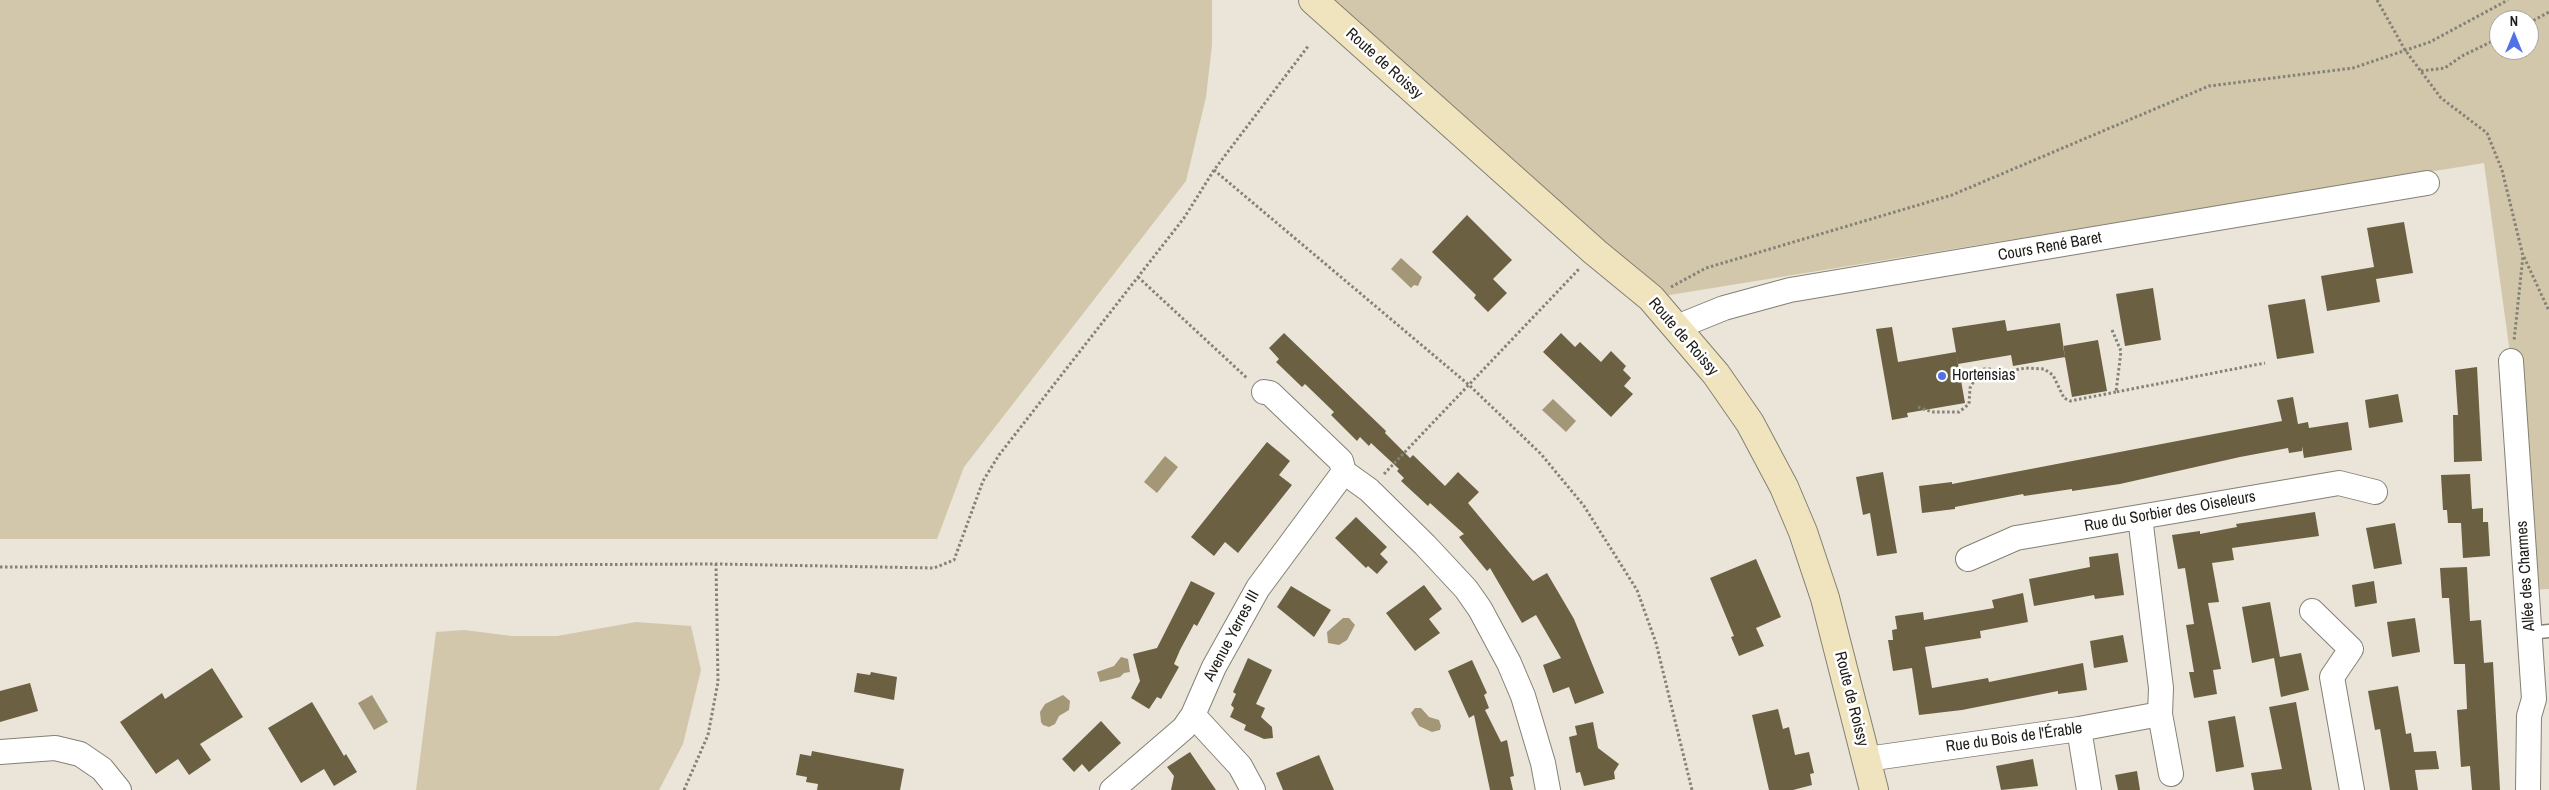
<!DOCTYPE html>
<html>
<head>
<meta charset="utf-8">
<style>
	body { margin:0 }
	#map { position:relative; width:2549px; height:790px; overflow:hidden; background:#eae5d8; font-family:"Archivo Narrow",sans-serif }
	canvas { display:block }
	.north { position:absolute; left:2489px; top:10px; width:50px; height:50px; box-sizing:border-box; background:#fff; border:1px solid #a5a5a3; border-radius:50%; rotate:0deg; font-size:14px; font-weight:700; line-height:20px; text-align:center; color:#1f1d18 }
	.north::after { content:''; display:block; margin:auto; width:18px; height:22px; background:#5271e6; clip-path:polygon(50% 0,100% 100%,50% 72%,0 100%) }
</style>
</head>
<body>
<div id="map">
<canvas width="2549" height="790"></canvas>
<div class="north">N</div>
</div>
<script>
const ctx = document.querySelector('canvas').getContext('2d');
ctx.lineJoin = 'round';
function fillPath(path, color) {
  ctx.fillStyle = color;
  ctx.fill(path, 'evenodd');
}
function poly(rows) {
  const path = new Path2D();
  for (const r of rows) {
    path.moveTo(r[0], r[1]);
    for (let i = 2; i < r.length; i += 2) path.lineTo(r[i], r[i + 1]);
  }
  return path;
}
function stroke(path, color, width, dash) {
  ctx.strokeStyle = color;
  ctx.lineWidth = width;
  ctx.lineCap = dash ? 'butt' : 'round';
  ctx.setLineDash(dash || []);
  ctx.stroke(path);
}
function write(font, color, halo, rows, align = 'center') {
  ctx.font = font + ' "Archivo Narrow",sans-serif';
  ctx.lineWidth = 5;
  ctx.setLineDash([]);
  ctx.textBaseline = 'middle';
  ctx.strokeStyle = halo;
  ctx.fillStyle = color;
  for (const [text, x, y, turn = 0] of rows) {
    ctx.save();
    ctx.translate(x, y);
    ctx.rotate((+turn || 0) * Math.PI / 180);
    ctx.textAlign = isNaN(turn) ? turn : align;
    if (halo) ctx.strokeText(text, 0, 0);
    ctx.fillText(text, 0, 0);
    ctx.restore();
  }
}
fillPath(poly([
	[0,0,1212,0,1212,45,1206,97,1186,181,964,467,937,539,0,539],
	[1313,0,2549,0,2549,589,2527,590,2511,361,2484,163,1651,298],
	[2499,20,2529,20,2529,50,2499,50],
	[636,622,691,626,701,670,683,744,659,790,416,790,436,632,464,630,512,636,557,636]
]), '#d2c7aa');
fillPath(poly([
	[1401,258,1422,277,1418,286,1414,285,1411,288,1391,269],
	[1553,399,1576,421,1566,432,1542,410],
	[1165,456,1178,467,1157,493,1144,482],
	[1343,618,1349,618,1355,625,1347,640,1339,645,1328,643,1327,632],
	[1121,657,1128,659,1130,672,1124,673,1120,677,1100,682,1097,672,1114,666],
	[372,695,388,722,374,730,358,703],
	[1063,695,1070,701,1069,710,1059,716,1055,724,1049,727,1043,725,1041,722,1040,712,1045,704],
	[1415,708,1421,708,1429,717,1439,720,1441,726,1440,730,1432,732,1419,726,1411,713]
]), '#a39777');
fillPath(poly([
	[1467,215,1512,260,1493,279,1507,293,1488,312,1474,298,1476,295,1432,252],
	[2404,222,2413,273,2376,279,2380,302,2327,311,2321,276,2374,267,2367,228],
	[2153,288,2161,340,2125,346,2116,294],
	[2305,299,2314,353,2277,359,2268,305],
	[2005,320,2007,331,2060,323,2065,357,2013,366,2011,355,1958,364,1952,328],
	[1892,327,1898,362,1956,352,1965,403,1907,413,1908,417,1892,420,1876,329],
	[1284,333,1386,431,1385,433,1410,458,1413,455,1445,486,1458,472,1479,492,1468,503,1533,581,1547,573,1574,619,1604,693,1575,704,1569,687,1553,693,1543,665,1561,658,1536,615,1522,623,1490,568,1487,571,1459,537,1464,534,1430,503,1428,506,1401,481,1404,478,1397,471,1399,469,1371,443,1369,446,1360,437,1357,441,1331,415,1334,412,1305,384,1302,387,1276,362,1279,359,1269,348],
	[1561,333,1575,347,1580,342,1601,362,1611,351,1626,366,1623,370,1631,378,1624,386,1633,394,1611,417,1543,352],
	[2098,340,2107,391,2072,397,2063,346],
	[2477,367,2482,461,2454,462,2453,415,2458,415,2455,370],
	[2398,394,2403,422,2369,428,2365,400],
	[2293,397,2298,424,2308,422,2309,428,2348,422,2352,450,2304,458,2302,446,2302,451,2289,453,2288,448,2240,457,2120,484,2072,491,2072,489,2024,496,2023,494,1955,507,1955,509,1922,513,1919,486,1952,482,1952,484,2282,421,2277,400],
	[1267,442,1290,461,1279,475,1292,485,1238,553,1225,542,1214,556,1191,537],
	[1883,472,1897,553,1877,556,1870,513,1863,515,1856,477],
	[2470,474,2472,509,2483,508,2483,522,2488,522,2490,556,2463,558,2461,523,2448,523,2447,510,2443,510,2441,475],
	[2315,512,2319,536,2232,548,2234,560,2212,563,2219,602,2208,603,2221,669,2213,670,2217,694,2194,698,2189,672,2194,672,2186,625,2194,624,2185,568,2178,569,2172,535,2200,531,2200,534,2237,527,2236,524],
	[1356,517,1387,547,1380,554,1388,562,1377,574,1368,566,1366,568,1335,538],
	[2395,523,2402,564,2374,569,2366,528],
	[2118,553,2124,595,2095,599,2094,595,2034,606,2029,579,2090,567,2089,557],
	[1756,559,1781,617,1756,628,1764,646,1739,656,1731,637,1734,636,1710,578],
	[2467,567,2470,621,2481,620,2484,663,2493,662,2500,790,2472,790,2470,766,2461,767,2457,710,2467,709,2465,664,2454,664,2449,598,2442,598,2440,568],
	[1191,581,1215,593,1197,626,1194,624,1180,650,1174,664,1179,667,1161,699,1157,697,1149,709,1131,698,1140,681,1133,654,1157,648],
	[2374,581,2377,603,2355,607,2352,585],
	[1424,585,1442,609,1429,619,1440,633,1415,651,1386,613],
	[1291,586,1331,610,1314,637,1277,607],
	[2023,593,2028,622,1980,631,1981,638,1925,647,1932,688,1988,678,1989,682,2083,663,2087,690,2058,694,2058,691,1962,710,1919,715,1912,668,1893,671,1888,640,1893,640,1892,630,1897,629,1895,616,1923,612,1924,620,1994,608,1992,600],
	[2270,602,2280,657,2301,653,2309,690,2281,697,2274,658,2252,663,2242,607],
	[2415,618,2420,652,2392,657,2387,622],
	[2123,635,2128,662,2094,668,2090,641],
	[1248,658,1272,670,1256,704,1265,708,1261,717,1272,727,1273,738,1264,739,1244,730,1246,725,1230,717,1234,708,1231,705,1236,694,1233,692],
	[1472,660,1487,693,1484,695,1489,708,1485,710,1501,742,1507,740,1514,776,1510,777,1513,790,1490,790,1474,715,1469,718,1448,671],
	[212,668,243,717,200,744,211,760,189,775,178,759,156,774,120,722,162,693,165,699],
	[871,672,897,677,894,700,854,692,857,673,870,675],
	[30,683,38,711,0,722,0,691],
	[2398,686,2406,734,2411,733,2414,752,2436,751,2439,769,2415,770,2418,790,2390,790,2380,729,2375,730,2368,691],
	[312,702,344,756,346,754,357,772,334,786,324,769,301,783,268,728],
	[2296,702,2312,790,2254,790,2251,773,2282,769,2269,707],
	[1778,709,1783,729,1789,727,1795,755,1809,752,1814,773,1810,774,1812,785,1793,790,1769,790,1752,715],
	[2235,716,2244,767,2216,772,2208,721],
	[1101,721,1121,743,1089,772,1082,764,1074,772,1062,759],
	[1593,722,1598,748,1619,764,1614,772,1615,779,1584,786,1580,772,1576,773,1569,737,1577,735,1575,726],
	[812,751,904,769,900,790,817,790,818,784,806,782,807,777,796,775,800,754,811,756],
	[1190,752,1216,790,1171,790,1174,776,1167,767],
	[1319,755,1334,790,1283,790,1276,773],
	[2033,759,2038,786,2001,790,1996,766],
	[2137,771,2140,790,2118,790,2115,775]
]), '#6c6042');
const service = poly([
	[2530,633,2549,631]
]);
const minor = poly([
	[1677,327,1724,308,1790,290,2427,183],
	[2511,361,2534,699,2529,716,2528,790],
	[1264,392,1270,393,1341,461,1344,472],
	[2140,517,2161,688,2160,714,2171,774],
	[1968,559,2016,538,2339,483,2375,492],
	[2312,611,2351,649,2332,677,2352,790],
	[1193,715,1240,766,1253,790],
	[2079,729,2089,790],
	[0,752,55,748,80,754,102,769,119,790],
	[1867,759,2079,729,2160,714],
	[1112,790,1184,728,1193,715,1214,667,1258,588,1344,472,1369,490,1425,545,1466,589,1480,609,1509,663,1523,696,1543,763,1548,790]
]);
const secondary = poly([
	[1313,0,1595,252,1651,298,1716,374,1750,423,1784,487,1803,532,1825,598,1874,790]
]);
stroke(service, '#848074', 15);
stroke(minor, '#848074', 26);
stroke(secondary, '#848074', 30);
stroke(poly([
	[2377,0,2405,50,2441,98,2487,133,2502,170,2523,256,2514,341],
	[2529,23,2549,12],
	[2421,71,2445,68,2462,56,2499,38],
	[1214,170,1469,385,1541,454,1584,506,1637,590,1656,643,1692,790],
	[2524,257,2549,311],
	[1138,277,1248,379],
	[1671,287,1706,268,1952,195,2209,86,2353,68,2430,42,2508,0],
	[2112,330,2121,351,2116,392,2265,363],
	[1918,407,1932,412,1959,412,1969,404,1970,388,1981,369,1993,369,1997,373,2026,368,2044,369,2053,375,2064,398,2070,401,2116,392],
	[1384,474,1579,269],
	[0,567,716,564,934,568,954,560,983,481,999,455,1184,218,1214,170,1309,45],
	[684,790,708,735,718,682,716,564]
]), '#848178', 3, [2.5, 2.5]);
stroke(service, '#fff', 12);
stroke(minor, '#fff', 24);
stroke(secondary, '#f0e4be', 28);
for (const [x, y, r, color] of [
	[1942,376,5,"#5271e6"]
]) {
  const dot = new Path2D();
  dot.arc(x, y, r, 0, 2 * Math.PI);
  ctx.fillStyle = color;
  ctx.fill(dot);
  stroke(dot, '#fff', 2);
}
write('16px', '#1f1d18', '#fff', [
	["Route de Roissy",1384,64,42],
	["Cours René Baret",2050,247,-10],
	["Route de Roissy",1683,337,49],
	["Rue du Sorbier des Oiseleurs",2170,512,-10],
	["Allée des Charmes",2526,576,-94],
	["Avenue Yerres III",1232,636,-62],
	["Route de Roissy",1851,699,76],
	["Rue du Bois de l'Érable",2014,738,-8]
]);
write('16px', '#1f1d18', '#fff', [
	["Hortensias",1952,376]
], 'left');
</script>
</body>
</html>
